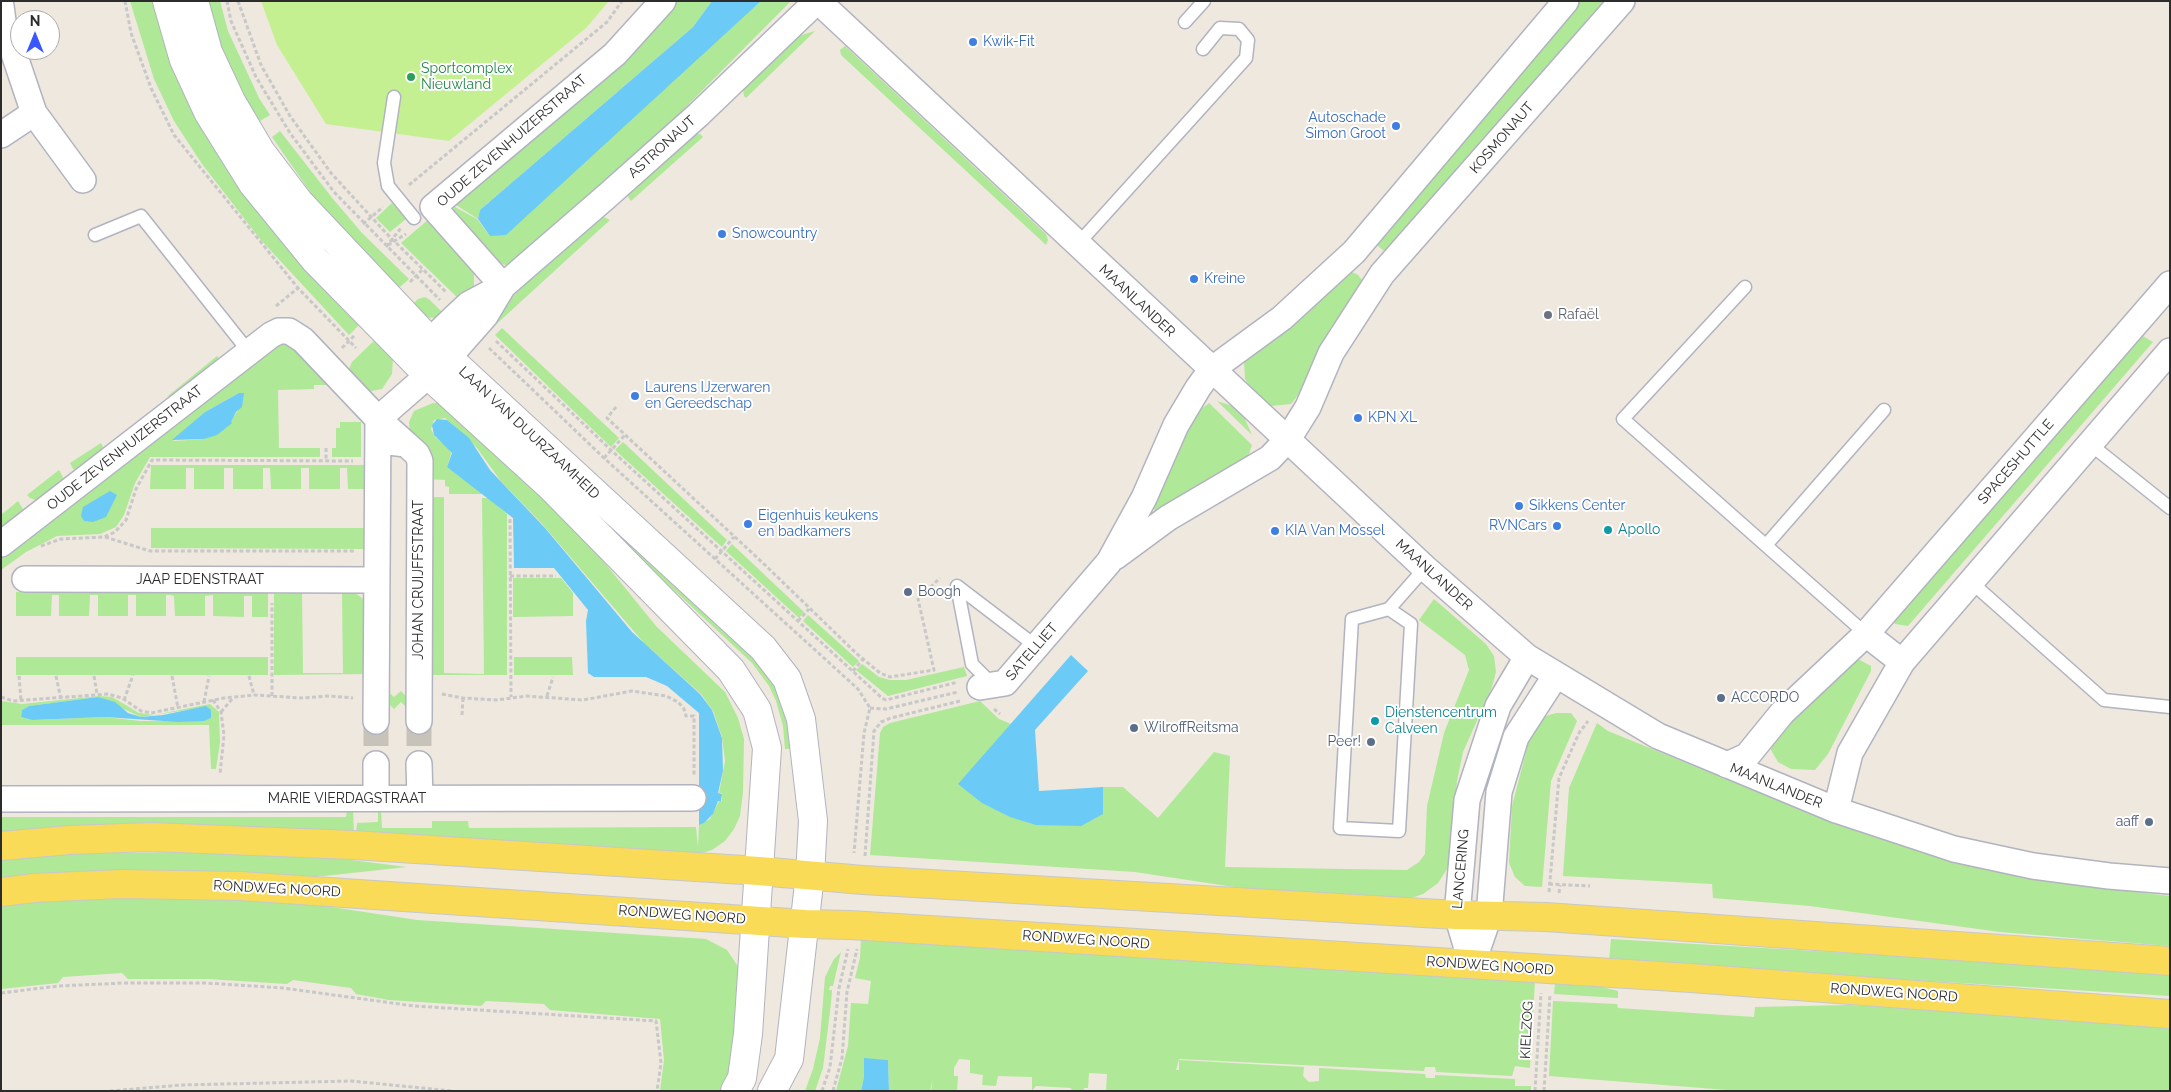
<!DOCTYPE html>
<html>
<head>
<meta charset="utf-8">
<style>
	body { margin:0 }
	#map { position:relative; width:2171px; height:1092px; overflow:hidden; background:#eee8de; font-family:Raleway,sans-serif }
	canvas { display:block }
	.frame { position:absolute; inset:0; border:2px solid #2c2c2c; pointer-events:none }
	.north { position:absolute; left:10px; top:10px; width:50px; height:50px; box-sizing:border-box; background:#fff; border:1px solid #ababab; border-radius:50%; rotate:0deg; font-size:14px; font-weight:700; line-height:20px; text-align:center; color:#2c2c2c }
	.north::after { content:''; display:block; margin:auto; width:18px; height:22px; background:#3a56ff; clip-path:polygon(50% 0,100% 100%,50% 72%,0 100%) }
</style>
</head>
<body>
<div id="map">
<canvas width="2171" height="1092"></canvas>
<div class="frame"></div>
<div class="north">N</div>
</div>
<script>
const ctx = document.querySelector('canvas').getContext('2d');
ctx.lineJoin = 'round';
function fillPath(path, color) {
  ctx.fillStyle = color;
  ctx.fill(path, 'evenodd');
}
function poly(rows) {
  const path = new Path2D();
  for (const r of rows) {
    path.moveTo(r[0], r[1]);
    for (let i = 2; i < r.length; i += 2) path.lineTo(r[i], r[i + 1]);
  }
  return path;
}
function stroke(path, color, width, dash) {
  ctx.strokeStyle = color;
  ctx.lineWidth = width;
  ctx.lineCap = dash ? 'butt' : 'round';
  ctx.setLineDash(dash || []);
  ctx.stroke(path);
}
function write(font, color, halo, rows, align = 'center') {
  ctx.font = font + ' Raleway,sans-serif';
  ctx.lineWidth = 4;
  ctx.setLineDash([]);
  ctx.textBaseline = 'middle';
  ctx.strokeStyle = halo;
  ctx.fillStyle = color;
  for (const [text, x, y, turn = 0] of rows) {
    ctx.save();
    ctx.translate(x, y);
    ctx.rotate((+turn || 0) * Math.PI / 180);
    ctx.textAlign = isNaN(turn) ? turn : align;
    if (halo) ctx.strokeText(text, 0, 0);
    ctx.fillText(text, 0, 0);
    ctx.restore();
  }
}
fillPath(poly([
	[130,1,159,1,364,320,349,335,261,240,202,164,174,121,154,79],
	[200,1,220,1,228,31,259,98,270,115,260,121,240,95],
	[672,1,712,1,693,27,480,210,478,219,453,203],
	[761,1,791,1,676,117,514,263,506,265,498,263,455,218,453,206,477,219,490,236],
	[1579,1,1609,1,1393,249,1384,251,1378,246,1376,240,1487,106],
	[815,31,746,98,744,96,743,89,795,37],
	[845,46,1046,234,1048,240,1046,245,841,55,840,50],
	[280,131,333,199,362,233,409,279,392,294,322,209,272,137],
	[693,134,700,134,703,137,631,201,628,197,629,191],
	[392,203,406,219,390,232,376,218],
	[602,216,610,220,490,330,486,327,522,286],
	[429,219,474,271,474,288,460,300,401,243],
	[1352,272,1358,275,1363,281,1310,380,1291,404,1271,406,1255,394,1245,379,1244,360,1344,275],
	[425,297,430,300,445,315,435,318,422,317,407,309,418,299],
	[502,328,619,438,611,447,495,335],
	[2136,332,2153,342,1908,626,1895,624,1892,617],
	[379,336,393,356,392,374,382,389,366,392,350,374,349,369,352,362],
	[287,340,329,385,314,385,314,389,278,390,279,448,320,448,320,457,150,457,135,483,124,515,116,527,100,534,57,536,26,552,1,570,1,555,276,342],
	[239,393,243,393,241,406,230,422,217,434,204,439,173,441,205,412],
	[217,356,222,362,172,398,168,396],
	[448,379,767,662,797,748,785,749,783,726,776,701,769,686,752,663],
	[1217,401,1232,406,1244,417,1252,435],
	[433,403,442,403,578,530,656,626,725,692,738,718,744,739,743,792,740,816,734,829,725,841,712,850,698,854,356,833,357,823,378,822,378,811,381,811,382,828,432,828,432,821,468,821,469,828,696,827,698,847,699,825,710,819,719,801,722,801,722,793,719,793,725,761,722,737,713,711,701,694,644,643,543,525,500,480,477,448,445,418,434,420,431,429,435,437,450,449,451,454,447,467,486,494,449,494,449,487,445,486,445,480,427,479,410,431,409,422,414,411],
	[1209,403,1252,445,1249,454,1246,459,1158,512,1156,511,1152,507,1184,429,1197,412],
	[340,422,361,422,361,457,332,457,332,448,336,448,336,428,340,428],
	[623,442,727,540,722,547,615,450],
	[101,443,104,449,80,471,73,469,70,463],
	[151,465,364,465,364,489,348,489,347,468,340,468,340,489,309,489,309,468,301,468,301,489,271,489,270,468,263,468,263,489,233,489,233,468,224,468,224,489,194,489,194,468,186,468,186,489,150,489],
	[59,470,65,481,38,501,30,498,27,495],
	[428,497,444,497,444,673,484,674,482,498,489,498,507,514,507,675,427,675],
	[18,501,23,509,22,514,1,533,1,515],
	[151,528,364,528,364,549,151,548],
	[732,544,804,612,799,618,726,551],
	[513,578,561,578,573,593,573,616,513,617],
	[16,592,268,593,268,617,252,617,252,596,244,596,244,617,213,616,213,595,205,596,205,616,175,616,174,596,170,595,166,595,166,616,136,616,136,595,128,595,128,616,98,616,98,595,90,595,89,616,59,616,59,595,52,595,51,616,16,616],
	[302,593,303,673,343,673,342,593,355,593,365,600,367,674,274,675,274,594],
	[1434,599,1486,644,1494,656,1496,672,1492,687,1463,752,1457,781,1451,849,1447,869,1438,883,1423,894,1403,901,1267,892,1135,872,870,855,880,733,883,727,890,723,980,701,999,719,1011,724,959,784,966,789,1103,814,1103,787,1123,787,1158,818,1214,752,1230,756,1225,867,1407,870,1419,862,1425,854,1427,806,1444,733,1469,670,1465,655,1419,620],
	[808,615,859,661,853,667,803,621],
	[16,657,268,657,268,675,16,675],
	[514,657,572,657,573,675,514,675],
	[1856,658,1871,666,1871,671,1828,754,1815,770,1791,769,1778,762,1771,750,1770,740],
	[862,664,879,677,890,680,906,680,964,667,967,676,888,696,856,670],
	[384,688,394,697,401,691,412,703,410,711,401,702,394,709,384,699],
	[99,696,112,697,139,713,154,715,210,704,219,712,220,742,216,769,211,769,209,725,1,725,1,701,22,704],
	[98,697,141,717,200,708,204,721,140,721,105,717,32,720,21,717,22,710,29,706],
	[1556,713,1571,713,1577,721,1551,781,1542,887,1525,886,1515,877,1509,863,1512,806,1532,729,1543,717],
	[1597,723,1608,731,1696,767,1836,821,1983,866,2084,886,2170,896,2170,946,2000,932,1810,906,1713,898,1712,884,1563,876,1569,788],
	[353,810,354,833,105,825,1,832,1,817,346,817,347,811],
	[181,852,311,855,407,867,324,876,1,879,1,860,50,854],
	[97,896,196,896,292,901,417,920,706,939,727,950,741,971,742,1018,726,1091,660,1091,664,1060,660,1019,550,1010,544,1004,486,1001,481,1006,389,1000,356,994,351,988,293,980,287,984,208,979,128,979,122,973,63,977,58,983,1,989,1,904],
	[870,938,1535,981,1530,1068,1515,1066,1512,1076,1436,1072,1435,1067,1425,1067,1424,1071,1179,1059,1176,1070,1179,1070,1179,1060,1304,1067,1303,1076,1309,1082,1319,1081,1319,1068,1425,1074,1426,1078,1435,1078,1435,1075,1515,1079,1515,1086,1531,1086,1531,1091,1106,1091,1107,1074,1089,1073,1088,1088,1084,1088,1084,1091,1072,1091,1071,1088,1036,1086,1032,1091,1032,1077,998,1076,996,1086,982,1085,983,1075,970,1073,970,1060,959,1059,954,1068,954,1076,958,1076,957,1091,931,1091,933,1078,930,1091,889,1091,888,1060,864,1059,864,1077,861,1091,836,1091,848,1046,851,1003,868,1004,871,981,855,978,860,958,861,940],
	[1611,939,2170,972,2170,996,1609,961],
	[841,952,833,986,830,986,829,990,832,990,831,1003,823,1068,815,1091,805,1091,813,1069,820,1038,825,977,834,959],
	[1555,983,1594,985,1618,991,1618,998,1554,994],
	[1553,1001,1617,1004,1618,1008,1754,1017,1755,1007,1849,1005,2170,1022,2170,1091,1740,1091,1549,1076]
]), '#afe897');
fillPath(poly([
	[261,1,609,1,586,28,449,141,326,124,277,45]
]), '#c4f092');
fillPath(poly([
	[712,1,761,1,506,235,490,236,478,219,480,210,693,27],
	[239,393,244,393,242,407,236,412,231,422,232,423,217,435,204,439,172,440,205,412],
	[437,419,447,420,469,438,490,470,545,528,632,632,700,694,712,710,722,738,723,771,718,793,722,794,721,801,718,801,713,814,704,823,699,825,699,713,667,686,646,677,594,677,588,673,586,621,588,610,554,568,514,568,513,518,447,467,452,453,434,435,432,425],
	[110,491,117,495,106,517,93,522,84,521,81,516,83,507],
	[1071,655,1088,671,1035,730,1039,791,1103,787,1103,814,1081,826,1036,825,1010,817,982,803,958,784],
	[98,697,115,702,128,713,141,717,163,715,206,706,211,710,211,718,204,721,178,722,105,717,32,720,21,717,22,710,29,706],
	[864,1058,888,1060,889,1091,861,1091,864,1077]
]), '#6bcbf6');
stroke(poly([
	[376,721,376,764],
	[419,721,419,764]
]), '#c7c2ba', 25, [25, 12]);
const lane = poly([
	[1185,22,1204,1],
	[394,97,384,163,388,186,414,218],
	[95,235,141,216,249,352],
	[1077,245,1246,58,1248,40,1239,29,1220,28,1203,49],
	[1745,287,1623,419,1866,634],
	[2090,444,2170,508],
	[1767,544,1884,410],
	[1971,582,2104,700,2170,707],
	[1389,609,1411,624,1399,831,1340,828,1352,619,1389,609,1425,568],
	[993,685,972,664,957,586,1037,647]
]);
const street = poly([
	[818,1,1425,568,1527,657,1658,736,1836,810,1954,849,2033,866,2109,876,2170,881],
	[1,6,3,21,34,113,1,135],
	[34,113,83,180],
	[503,286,433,207,615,54,663,1],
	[428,362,430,341,456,316,469,304,503,286,607,196,698,115,817,1],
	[389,442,406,444,417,454,420,461,419,721],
	[1,544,271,335,279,331,289,331,303,340,378,419,406,444],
	[1115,557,1168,518,1270,458,1288,439,1308,407,1331,353,1382,274,1622,1],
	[25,579,376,580],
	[1866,634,1902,662],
	[980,687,1005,683,1109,562,1144,498,1176,425,1198,388,1211,370,1282,318,1354,252,1566,1],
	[376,721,378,419,448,358,485,316,503,286],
	[376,764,376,798],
	[419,764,420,798],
	[1727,765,1747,756,1782,713,1866,634,2170,284],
	[1,799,693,798],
	[1836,810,1850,753,1902,662,2170,351],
	[1472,965,1457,915,1467,800,1498,706,1527,657],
	[1472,965,1489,916,1499,792,1516,737,1556,675]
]);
const secondary = poly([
	[167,1,184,60,208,112,253,184,315,260,427,374,551,487,731,670,757,710,767,748,748,1034,742,1078,735,1091],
	[194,1,208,52,231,101,261,152,299,202,430,341,763,648,787,679,801,719,813,821,810,875,789,1059,772,1091]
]);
const primary = poly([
	[1,846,69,840,152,837,353,845,759,871,863,880,1457,915,1546,917,2170,961],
	[1,892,34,888,121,884,240,886,805,924,850,925,1691,978,2170,1014]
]);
stroke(lane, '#b2b3c0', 15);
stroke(street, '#b2b3c0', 28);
stroke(secondary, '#b2b3c0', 30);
stroke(primary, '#c8c8c8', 30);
stroke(poly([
	[125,1,131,33,151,88,174,135,298,288,356,348],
	[227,1,231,21,256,77,290,133,334,192,440,300],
	[238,1,261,65,290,116,331,173,386,233,447,293],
	[409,185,607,22,622,1],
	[363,224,383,207],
	[388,245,406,234],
	[386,247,401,228],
	[410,282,423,269],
	[276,306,298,288],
	[496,341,611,450,882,698,886,700,958,682],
	[342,348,355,335],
	[489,348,604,458,858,689,870,708,864,733,854,853],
	[616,407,607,418,764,564,856,653,880,673,890,677,934,670,918,599,940,578],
	[326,448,326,461],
	[604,458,625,435],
	[510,519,511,697],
	[105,537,150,551,354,551],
	[41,546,61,539,104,537,115,532,126,520,136,489,152,460,353,461],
	[715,559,734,537],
	[510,576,556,576],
	[798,621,809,609],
	[853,671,863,659],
	[19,676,21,701],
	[56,676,61,699],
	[94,676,97,694],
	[172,676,178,708],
	[249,676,254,695],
	[442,694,463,698,497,700,526,696,583,700,632,691,666,696,678,702,684,709,686,716,694,716,694,775],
	[272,696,272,603],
	[547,696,553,677],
	[1,697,13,701,108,694,122,698,141,711,151,713,224,698,255,695,301,698,330,696,353,698],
	[124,700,133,675],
	[213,700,221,712,224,735,220,774],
	[204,702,209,676],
	[870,708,886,709,958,692],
	[994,709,1000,714],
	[221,712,233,698],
	[462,715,463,698],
	[865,856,874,731,881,722,891,718,960,701],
	[1549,884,1590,886],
	[1549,892,1559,778,1579,733,1588,721],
	[1559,893,1560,885],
	[1,993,58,986,124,983,206,983,283,988,414,1006,656,1021,661,1063,657,1091],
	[110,1091,182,1085,351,1081,452,1091],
	[822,1091,830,1067,839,988,848,949],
	[833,1091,842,1058,847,992,857,949],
	[1535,1091,1541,993],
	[1544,1091,1550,994]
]), '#c8c8c8', 3, [4, 2.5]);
stroke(lane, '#fff', 12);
stroke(street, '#fff', 25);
stroke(secondary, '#fff', 28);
stroke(primary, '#f9db58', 28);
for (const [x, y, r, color] of [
	[973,42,5,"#3f7fe0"],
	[411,77,5,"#2e9e5b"],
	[1396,126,5,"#3f7fe0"],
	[722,234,5,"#3f7fe0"],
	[1194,279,5,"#3f7fe0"],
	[1548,315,5,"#6b7280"],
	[635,396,5,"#3f7fe0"],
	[1358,418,5,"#3f7fe0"],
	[1519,506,5,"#3f7fe0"],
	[748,524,5,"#3f7fe0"],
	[1557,526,5,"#3f7fe0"],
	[1608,530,5,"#0f9aa8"],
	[1275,531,5,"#3f7fe0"],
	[908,592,5,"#5c6f8a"],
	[1721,698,5,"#5c6f8a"],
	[1375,721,5,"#0f9aa8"],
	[1134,728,5,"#5c6f8a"],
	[1371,742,5,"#5c6f8a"],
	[2149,822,5,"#5c6f8a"]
]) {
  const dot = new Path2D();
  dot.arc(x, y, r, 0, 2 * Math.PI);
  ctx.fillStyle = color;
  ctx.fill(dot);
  stroke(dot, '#fff', 2);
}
write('14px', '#366cbe', '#fff', [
	["Kwik-Fit",983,42],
	["Autoschade",1386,118,"right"],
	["Simon Groot",1386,134,"right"],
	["Snowcountry",732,234],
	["Kreine",1204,279],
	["Laurens IJzerwaren",645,388],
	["en Gereedschap",645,404],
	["KPN XL",1368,418],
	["Sikkens Center",1529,506],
	["Eigenhuis keukens",758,516],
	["en badkamers",758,532],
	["RVNCars",1547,526,"right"],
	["KIA Van Mossel",1285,531]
], 'left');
write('14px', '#27864d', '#fff', [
	["Sportcomplex",421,69],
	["Nieuwland",421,85]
], 'left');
write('14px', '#2c2c2c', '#fff', [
	["KOSMONAUT",1502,138,-49],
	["OUDE ZEVENHUIZERSTRAAT",512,141,-41],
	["ASTRONAUT",662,147,-42],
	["MAANLANDER",1137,301,43],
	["LAAN VAN DUURZAAMHEID",529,433,43],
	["OUDE ZEVENHUIZERSTRAAT",125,448,-38],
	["SPACESHUTTLE",2016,462,-49],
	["MAANLANDER",1434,575,42],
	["JAAP EDENSTRAAT",200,580],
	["JOHAN CRUIJFFSTRAAT",419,580,-90],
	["SATELLIET",1032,652,-49],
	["MAANLANDER",1776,786,22],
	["MARIE VIERDAGSTRAAT",347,799],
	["LANCERING",1461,869,-85],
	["RONDWEG NOORD",277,889,3],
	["RONDWEG NOORD",682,915,4],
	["RONDWEG NOORD",1086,940,4],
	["RONDWEG NOORD",1490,966,4],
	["RONDWEG NOORD",1894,993,4],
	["KIELZOG",1527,1030,-87]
]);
write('14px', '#5b616d', '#fff', [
	["Rafaël",1558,315]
], 'left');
write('14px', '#0d838f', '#fff', [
	["Apollo",1618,530],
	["Dienstencentrum",1385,713],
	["Calveen",1385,729]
], 'left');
write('14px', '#4e5e75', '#fff', [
	["Boogh",918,592],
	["ACCORDO",1731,698],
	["WilroffReitsma",1144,728],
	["Peer!",1361,742,"right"],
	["aaff",2139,822,"right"]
], 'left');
</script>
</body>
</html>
